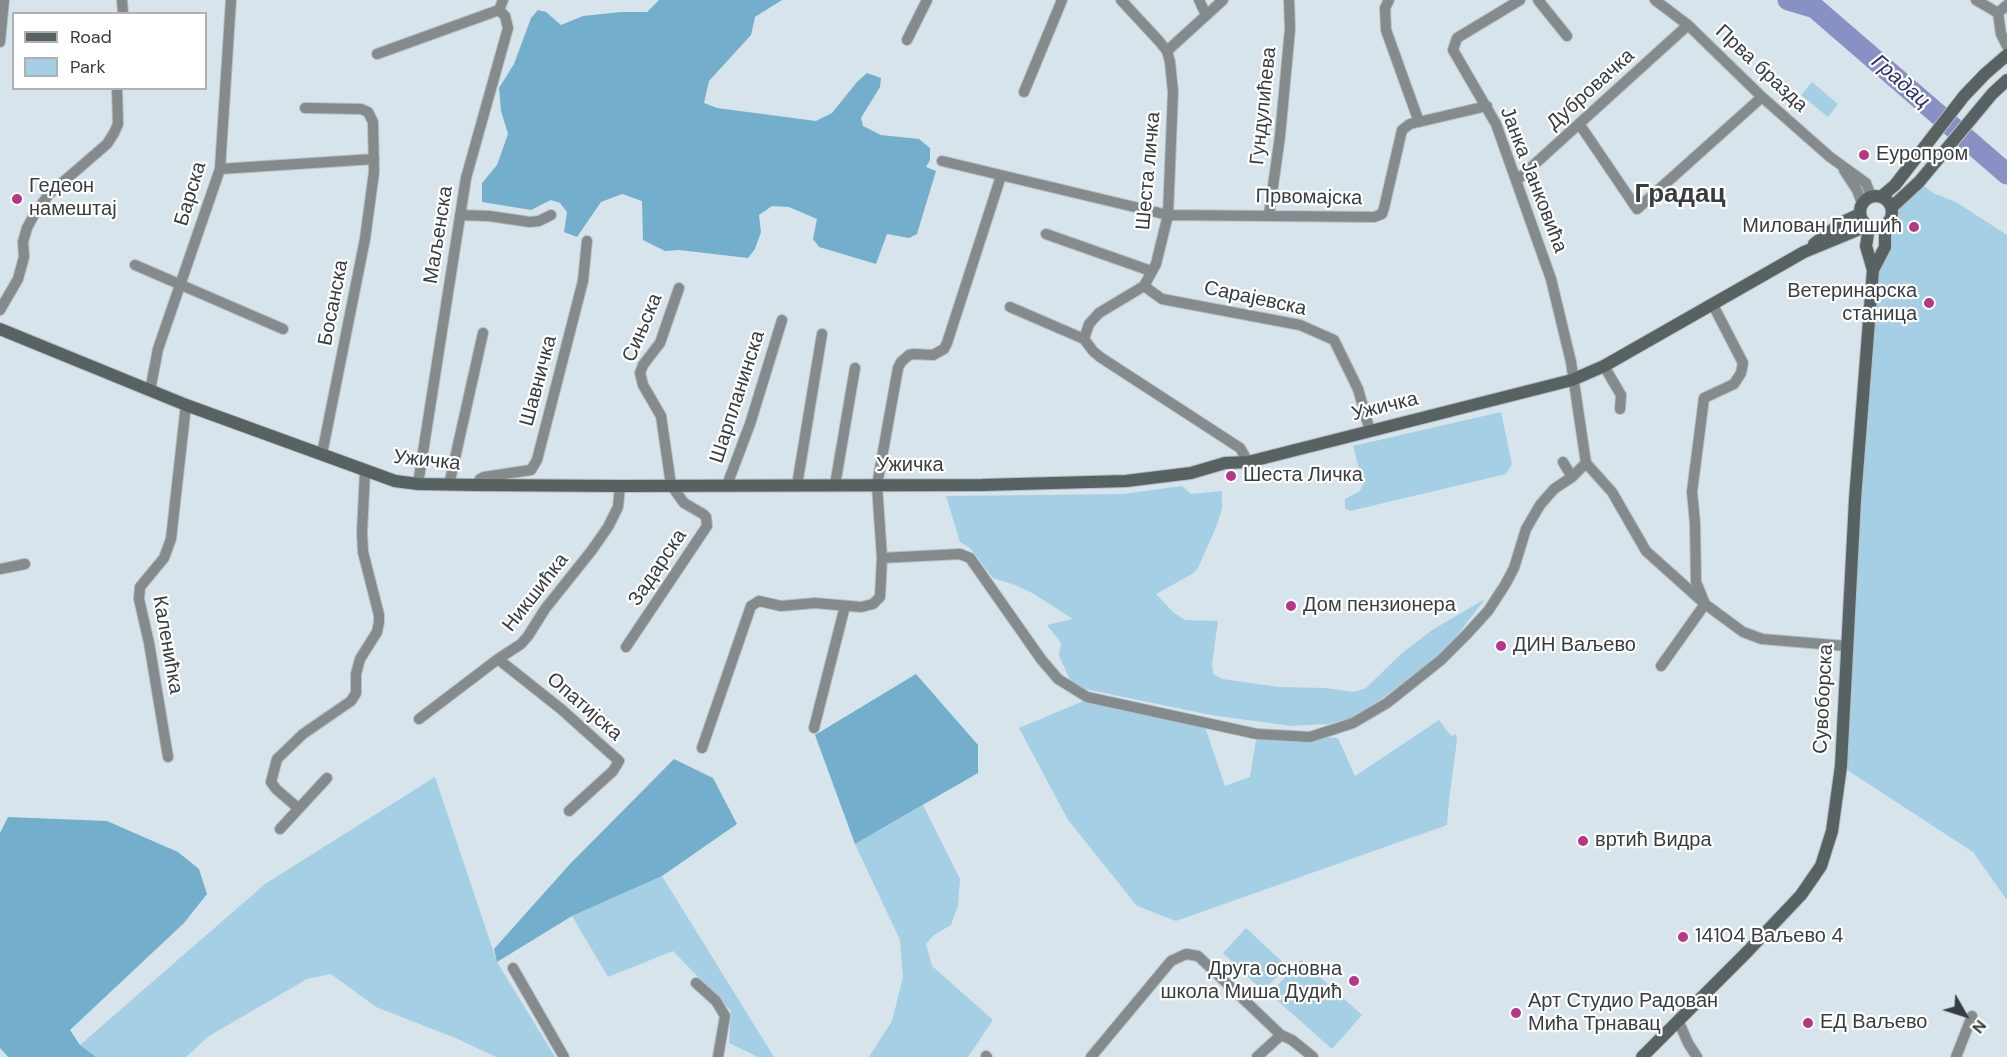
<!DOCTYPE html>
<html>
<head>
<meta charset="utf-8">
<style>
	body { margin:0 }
	#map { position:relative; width:2007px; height:1057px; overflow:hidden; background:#d8e4eb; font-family:"DM Sans",sans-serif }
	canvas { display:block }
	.legend { position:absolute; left:12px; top:12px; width:195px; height:78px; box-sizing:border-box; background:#fff; border:2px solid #afb1b2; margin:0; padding:8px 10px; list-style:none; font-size:18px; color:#383d3f }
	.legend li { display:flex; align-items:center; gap:12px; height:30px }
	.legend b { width:30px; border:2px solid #afb1b2 }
	.north { position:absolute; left:1935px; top:985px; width:60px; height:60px; -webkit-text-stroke:4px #fff; paint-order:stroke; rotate:129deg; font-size:16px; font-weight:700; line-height:24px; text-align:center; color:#383d3f }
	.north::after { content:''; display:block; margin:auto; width:21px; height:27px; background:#383d3f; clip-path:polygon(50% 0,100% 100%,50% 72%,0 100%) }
</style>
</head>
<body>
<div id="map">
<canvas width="2007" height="1057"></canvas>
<ul class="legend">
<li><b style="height:8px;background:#596263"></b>Road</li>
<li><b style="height:16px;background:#a4cfe4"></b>Park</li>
</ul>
<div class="north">N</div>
</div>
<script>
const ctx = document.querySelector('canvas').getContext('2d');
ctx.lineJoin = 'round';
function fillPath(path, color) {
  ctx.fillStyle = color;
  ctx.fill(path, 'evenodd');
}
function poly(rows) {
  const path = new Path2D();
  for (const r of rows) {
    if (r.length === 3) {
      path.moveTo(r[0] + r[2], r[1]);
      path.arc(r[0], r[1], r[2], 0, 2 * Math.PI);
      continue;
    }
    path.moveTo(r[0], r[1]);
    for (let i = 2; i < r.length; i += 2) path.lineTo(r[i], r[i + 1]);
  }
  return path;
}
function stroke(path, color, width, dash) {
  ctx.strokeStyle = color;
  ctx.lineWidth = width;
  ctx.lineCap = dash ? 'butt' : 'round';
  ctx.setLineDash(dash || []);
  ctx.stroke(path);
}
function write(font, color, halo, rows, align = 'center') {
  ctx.font = font + ' "DM Sans",sans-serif';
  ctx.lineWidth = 4.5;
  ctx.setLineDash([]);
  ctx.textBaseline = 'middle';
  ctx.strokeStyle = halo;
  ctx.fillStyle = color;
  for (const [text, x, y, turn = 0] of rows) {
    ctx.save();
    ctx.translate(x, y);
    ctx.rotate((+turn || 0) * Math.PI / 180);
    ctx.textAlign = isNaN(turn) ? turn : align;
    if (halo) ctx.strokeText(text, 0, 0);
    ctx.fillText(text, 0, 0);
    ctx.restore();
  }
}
fillPath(poly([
	[1812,82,1838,104,1828,117,1801,95],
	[1919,182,1933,193,1956,202,2007,235,2007,900,1973,852,1841,766,1873,270,1893,213],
	[1501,412,1512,464,1506,474,1350,511,1345,508,1345,499,1360,491,1363,484,1353,446],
	[1182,486,1191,494,1222,491,1222,508,1217,525,1198,568,1192,574,1156,594,1174,613,1185,620,1218,621,1212,664,1213,674,1222,679,1279,687,1325,688,1354,692,1366,688,1401,654,1432,630,1485,599,1453,641,1422,669,1358,716,1328,724,1291,726,1211,715,1090,690,1079,688,1071,682,1059,656,1061,643,1047,625,1073,619,1034,594,1015,585,993,578,970,548,960,542,946,496,1123,494],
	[1086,700,1204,724,1225,786,1250,777,1257,734,1338,738,1355,776,1439,720,1451,736,1456,734,1457,740,1449,801,1447,825,1176,921,1137,906,1068,820,1019,728],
	[435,777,497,962,555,1057,496,1057,458,1039,376,1007,331,974,307,979,209,1036,186,1057,96,1057,80,1045,265,884],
	[923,805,960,879,958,905,951,925,934,935,926,944,932,966,993,1020,968,1057,869,1057,892,1021,903,977,900,940,855,844],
	[662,876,774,1057,758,1057,729,1043,731,1011,673,951,608,977,572,916],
	[1246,928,1287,966,1263,991,1223,953],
	[1301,960,1362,1015,1332,1049,1270,994]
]), '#a4cfe4');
fillPath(poly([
	[659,0,782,0,755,17,751,35,709,81,704,103,717,108,816,121,832,113,857,82,867,73,881,78,880,87,861,118,863,126,881,135,919,139,930,148,930,160,926,167,936,171,917,234,909,238,887,234,876,264,819,247,813,239,817,219,789,207,772,206,759,215,761,232,755,249,748,258,679,250,665,251,643,240,642,201,622,194,601,202,577,237,564,232,567,212,560,203,551,200,531,210,482,202,482,183,497,165,508,134,501,111,499,88,514,64,531,18,538,10,546,12,561,25,583,16,621,12,647,12],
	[916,674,978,745,978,773,855,844,815,735],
	[674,759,713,778,737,824,662,876,572,916,497,962,494,949,569,865],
	[8,817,107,821,178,852,199,869,207,894,184,923,70,1030,80,1045,96,1057,8,1057,0,1048,0,833]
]), '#73afcc');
stroke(poly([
	[1788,0,1815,8,2007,174]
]), '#8991c4', 21);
const street = poly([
	[122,0,123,14],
	[1121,0,1159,41,1167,51,1170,62,1173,92,1168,215,1156,264,1144,286,1099,313,1089,324,1084,339,1093,351,1100,357,1240,448,1248,462],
	[1199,0,1206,15],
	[1389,0,1385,8,1386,30,1419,122],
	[1520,0,1457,38,1453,50,1496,124,1551,279,1571,362,1586,463,1612,492,1646,551,1705,604,1743,632,1762,639,1846,646],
	[1538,0,1567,36],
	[1655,0,1688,25,1762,97,1830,157,1866,183,1871,196],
	[1976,0,1998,13],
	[1998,13,2001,34,2007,46],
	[1998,13,2007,5],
	[907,40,927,0],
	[0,42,4,0],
	[1167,51,1223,0],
	[377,54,499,10],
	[1024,92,1062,0],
	[305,108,361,109,368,112,373,122,374,172,365,239,322,454],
	[1580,125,1637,209,1762,97],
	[942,161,1168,215,1374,217,1382,214,1384,208,1402,130,1410,124,1487,106],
	[220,169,374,159],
	[1844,170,1857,190,1862,203],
	[1516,181,1688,25],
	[460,215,489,216,530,222,539,221,551,215],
	[1269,215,1280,136,1290,29,1289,0],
	[1046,234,1151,271],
	[135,265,283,329],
	[1144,286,1162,299,1300,325,1334,340,1358,389,1370,431],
	[1010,307,1084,339],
	[0,310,18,279,24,257,23,242,27,228,34,215,49,194,107,144,114,133,118,124,117,88],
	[1604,366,1621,395,1620,409],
	[150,391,158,349,220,169,231,0],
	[1563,462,1572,477],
	[418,484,466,178,508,28,505,16,499,10,503,0],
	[449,485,483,333],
	[476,485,480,479,484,477,531,470,537,460,583,281,587,241],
	[727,485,750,424,782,320],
	[797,485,822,334],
	[835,485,855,368],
	[882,558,960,554,970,558,1041,659,1058,679,1087,697,1257,734,1310,737,1353,723,1387,703,1441,660,1466,635,1488,611,1505,585,1514,568,1526,529,1540,505,1554,489,1572,477,1586,463],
	[0,569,25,564],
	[626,647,707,526,706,517,703,514,684,503,671,485,661,416,643,385,640,373,643,365,660,343,679,288],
	[498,659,561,709,619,761,613,771,569,811],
	[1661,666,1705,604,1696,582,1695,523,1692,492,1704,398,1734,384,1741,373,1743,363,1713,305],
	[419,719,498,659,521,644,528,636,545,609,592,550,608,527,618,507,620,486],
	[814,728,845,606],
	[702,748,751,606,759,601,781,606,815,603,861,607,873,604,880,597,882,558,877,485,898,368,901,362,909,355,914,354,933,355,944,349,947,343,1001,176],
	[168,757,149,643,139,599,140,587,164,558,171,539,186,405],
	[298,808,276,789,271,782,277,759,303,734,351,701,356,693,356,674,360,659,377,632,379,622,379,615,363,552,362,533,365,471],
	[280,829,327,778],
	[513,968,564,1057],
	[696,983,716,1001,725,1016,718,1057],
	[1678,1020,1688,1043,1697,1057],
	[986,1056,987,1057],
	[1091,1057,1171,961,1186,954,1198,956,1281,1035],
	[1257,1057,1281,1035,1292,1040,1313,1057],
	[1956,1057,1972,1016]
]);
const secondary = poly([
	[1876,212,16],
	[1882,196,1895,185,1964,96,1985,74,2007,55],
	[1892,207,1919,182,1992,94,2007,80],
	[1814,244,1841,223,1860,214],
	[1873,270,1885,247,1885,226],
	[0,329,186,405,395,481,418,484,476,485,620,486,982,485,1126,481,1191,473,1225,463,1248,462,1572,380,1604,366,1804,252,1867,226],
	[1642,1057,1748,951,1801,895,1821,866,1832,831,1841,766,1855,499,1873,270,1866,246,1869,227]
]);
stroke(street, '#b5bfc5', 12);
stroke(secondary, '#b5bfc5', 14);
stroke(street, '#858b8c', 10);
stroke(secondary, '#596263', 12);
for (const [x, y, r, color] of [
	[1864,155,6,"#b53785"],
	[17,199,6,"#b53785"],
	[1914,227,6,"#b53785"],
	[1929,303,6,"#b53785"],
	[1231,476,6,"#b53785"],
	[1291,606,6,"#b53785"],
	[1501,646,6,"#b53785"],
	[1583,841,6,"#b53785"],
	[1683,937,6,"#b53785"],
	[1354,981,6,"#b53785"],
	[1516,1013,6,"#b53785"],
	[1808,1023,6,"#b53785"]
]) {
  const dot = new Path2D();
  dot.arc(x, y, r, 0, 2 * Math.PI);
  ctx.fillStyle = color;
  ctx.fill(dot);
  stroke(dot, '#fff', 2);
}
write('20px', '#383d3f', '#fff', [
	["Прва бразда",1761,69,43],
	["Дубровачка",1591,90,-42],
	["Гундулићева",1264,106,-84],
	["Шеста личка",1149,171,-85],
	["Јанка Јанковића",1533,180,69],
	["Барска",191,194,-73],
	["Првомајска",1309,198,1],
	["Маљенска",439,235,-81],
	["Сарајевска",1255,299,12],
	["Босанска",334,303,-79],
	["Сињска",643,328,-67],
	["Шавничка",539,381,-75],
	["Шарпланинска",738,397,-72],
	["Ужичка",1385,407,-14],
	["Ужичка",427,461,6],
	["Ужичка",910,466],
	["Задарска",658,568,-56],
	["Никшићка",536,593,-52],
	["Каленићка",167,645,80],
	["Сувоборска",1824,699,-87],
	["Опатијска",584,707,41]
]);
write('20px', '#383d3f', '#fff', [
	["Еуропром",1876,155],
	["Гедеон",29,187],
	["намештај",29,210],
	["Милован Глишић",1902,227,"right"],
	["Ветеринарска",1917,292,"right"],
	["станица",1917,315,"right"],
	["Шеста Личка",1243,476],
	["Дом пензионера",1303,606],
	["ДИН Ваљево",1513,646],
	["вртић Видра",1595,841],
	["14104 Ваљево 4",1695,937],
	["Друга основна",1342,970,"right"],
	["школа Миша Дудић",1342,993,"right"],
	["Арт Студио Радован",1528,1002],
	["Мића Трнавац",1528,1025],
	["ЕД Ваљево",1820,1023]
], 'left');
write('italic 21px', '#2d316f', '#fff', [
	["Градац",1900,82,41]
]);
write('bold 26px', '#383d3f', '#fff', [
	["Градац",1680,195]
]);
</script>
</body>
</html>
